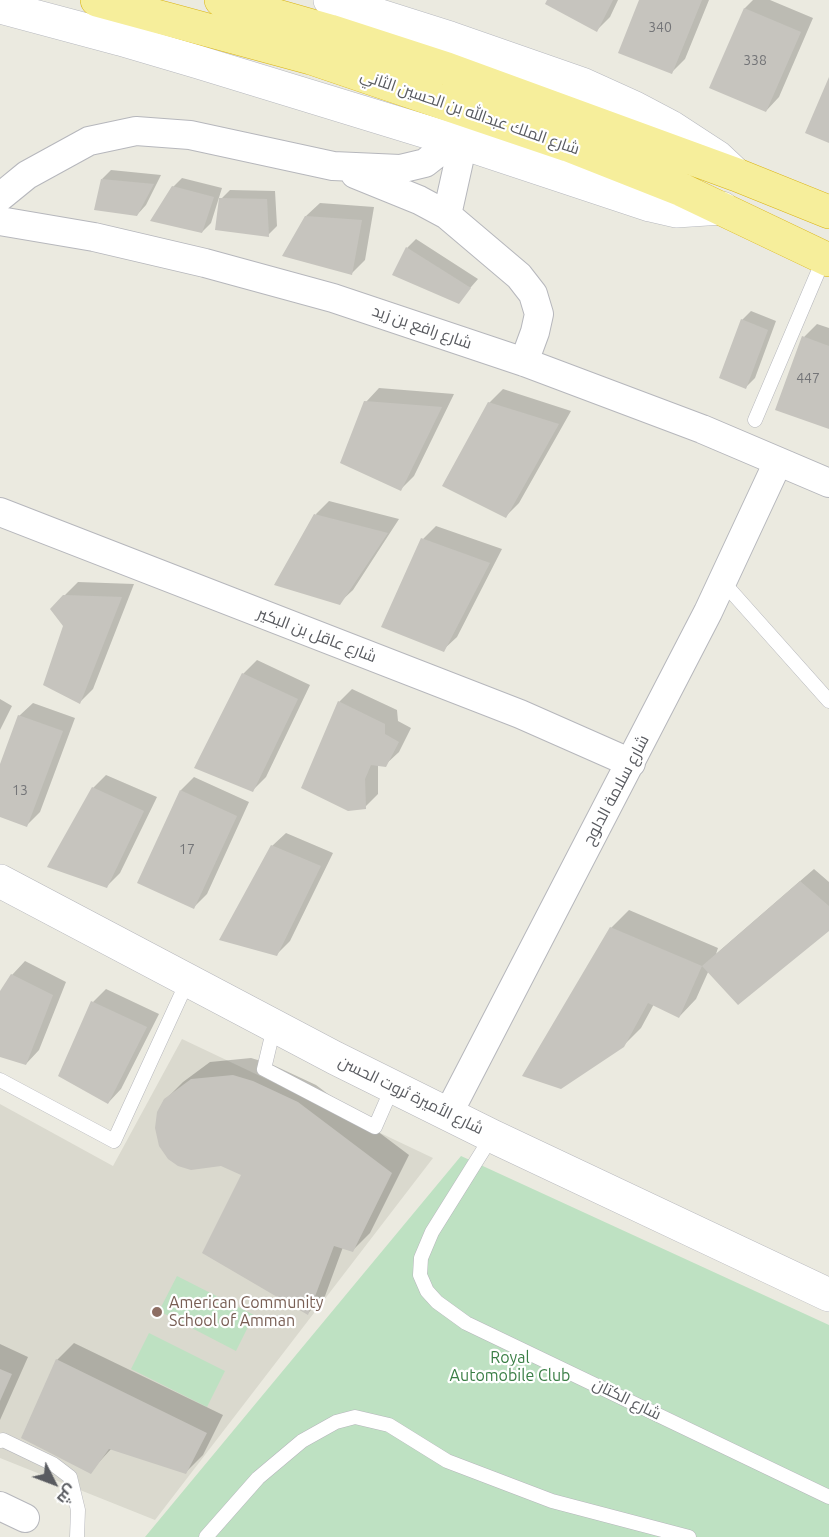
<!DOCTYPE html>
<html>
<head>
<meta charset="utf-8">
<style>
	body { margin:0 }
	#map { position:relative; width:829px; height:1537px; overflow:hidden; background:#ebeae0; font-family:Ubuntu,Cairo,sans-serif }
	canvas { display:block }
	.north { position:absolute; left:24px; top:1453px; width:60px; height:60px; -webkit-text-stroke:4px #fff; paint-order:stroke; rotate:132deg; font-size:16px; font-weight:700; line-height:24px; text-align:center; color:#595b60 }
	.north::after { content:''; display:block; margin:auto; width:21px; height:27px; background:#595b60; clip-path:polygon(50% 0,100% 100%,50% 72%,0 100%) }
</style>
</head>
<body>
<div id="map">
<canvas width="829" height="1537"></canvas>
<div class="north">ش</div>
</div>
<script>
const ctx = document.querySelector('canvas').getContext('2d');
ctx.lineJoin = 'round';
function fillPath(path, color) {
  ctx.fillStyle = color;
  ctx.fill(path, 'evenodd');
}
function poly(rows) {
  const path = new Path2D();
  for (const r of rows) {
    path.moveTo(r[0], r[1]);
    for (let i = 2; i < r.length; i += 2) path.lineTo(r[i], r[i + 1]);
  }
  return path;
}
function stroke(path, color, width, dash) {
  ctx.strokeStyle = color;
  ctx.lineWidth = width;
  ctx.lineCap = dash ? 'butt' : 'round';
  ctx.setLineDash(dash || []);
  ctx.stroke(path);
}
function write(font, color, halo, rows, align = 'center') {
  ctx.font = font + ' Ubuntu,Cairo,sans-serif';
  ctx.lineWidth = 4.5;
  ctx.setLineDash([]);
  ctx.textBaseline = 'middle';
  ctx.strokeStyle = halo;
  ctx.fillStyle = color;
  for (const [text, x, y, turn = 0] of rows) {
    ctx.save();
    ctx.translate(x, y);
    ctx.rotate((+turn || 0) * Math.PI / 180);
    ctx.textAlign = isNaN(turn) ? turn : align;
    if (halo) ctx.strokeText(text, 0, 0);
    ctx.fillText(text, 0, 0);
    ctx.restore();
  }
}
fillPath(poly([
	[182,1039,433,1158,155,1520,0,1458,0,1104,113,1166]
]), '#dad9ce');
fillPath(poly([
	[461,1156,829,1325,829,1537,145,1537],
	[177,1276,254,1315,236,1351,159,1311],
	[149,1333,225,1371,207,1407,131,1369]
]), '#bee1c2');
fillPath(poly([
	[549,0,618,0,610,17,597,30],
	[641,0,709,0,685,59,671,73],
	[753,0,770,0,813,18,779,97,766,111,711,88,745,8],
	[111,170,161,175,146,205,137,215,102,179],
	[182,178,222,188,211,223,202,232,173,187],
	[230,190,275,191,277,226,268,235,221,199],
	[320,203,374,207,365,260,352,273,306,216],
	[416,239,478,279,458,302,407,248],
	[751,311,776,321,755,378,746,387,742,320],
	[817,324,829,328,829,428,804,337],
	[379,388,454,394,414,476,401,489,366,402],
	[503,389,571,411,519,503,505,517,489,403],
	[329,501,399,519,353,590,339,603,316,514],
	[436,526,502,549,457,637,443,650,423,539],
	[78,582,134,584,93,689,80,702,65,626,64,596],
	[257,660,310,685,266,777,253,790,196,767,243,674],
	[352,689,397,710,398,721,411,728,399,752,385,765,378,764,378,794,365,807,339,702],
	[0,699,12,706,0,730],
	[33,703,75,718,40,812,27,825,0,815,0,768,19,716],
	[106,775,157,797,120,873,107,886,93,788],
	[194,777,249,802,207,894,194,907,181,790],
	[286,833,333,853,290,941,277,954,272,846],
	[814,869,829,882,829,929,709,970,696,999,679,1017,654,1004,641,1028,623,1046,611,928,629,910,718,948,716,954],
	[25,961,66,982,39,1050,26,1064,0,1055,0,994,12,975],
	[106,989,159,1014,121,1089,108,1103,93,1002],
	[251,1058,271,1064,316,1085,409,1155,370,1233,352,1251,343,1247,325,1296,307,1314,243,1174,165,1100,183,1082,210,1062],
	[74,1343,223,1415,203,1455,186,1472,112,1448,90,1472,57,1360],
	[0,1344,28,1357,0,1420]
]), '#0003');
fillPath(poly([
	[547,0,613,0,597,32,545,4],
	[639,0,702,0,672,74,618,53],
	[744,8,801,32,766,112,709,88],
	[829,77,829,143,805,133],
	[101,179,154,184,137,216,94,210],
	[172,186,214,197,202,233,150,221],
	[219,198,267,199,269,237,215,230],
	[305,216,362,220,352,275,282,256],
	[406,247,471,288,459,304,392,275],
	[741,319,768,330,746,389,719,378],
	[802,336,829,346,829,429,775,410],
	[364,401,442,407,401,491,340,463],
	[488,402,559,424,506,518,442,486],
	[314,514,388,533,340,605,274,585],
	[421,538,490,563,444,652,381,627],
	[63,595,122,597,80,704,43,685,63,626,50,609],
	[242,673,298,699,253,792,194,768],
	[338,701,385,724,385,734,399,742,386,767,371,765,365,779,366,809,348,811,301,788],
	[18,715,63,731,27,827,0,817,0,764],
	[92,787,144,811,107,888,47,867],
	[180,790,237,816,194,909,137,883],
	[271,845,321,866,277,956,219,940],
	[800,881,829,906,829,931,738,1005,702,966],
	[610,927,702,966,679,1018,648,1003,624,1047,561,1089,522,1076],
	[11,974,53,995,26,1065,0,1057,0,991],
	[91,1001,147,1027,108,1104,58,1076],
	[233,1075,253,1081,298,1102,392,1173,353,1252,334,1246,308,1315,202,1253,241,1175,221,1166,191,1170,178,1166,168,1159,159,1146,155,1128,157,1112,164,1099,191,1079],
	[56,1359,207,1433,186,1474,109,1449,91,1474,21,1438],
	[0,1369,12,1374,0,1401]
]), '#c6c4be');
const service = poly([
	[755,420,824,258],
	[722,581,829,701],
	[274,1027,264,1069,375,1127,393,1086],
	[0,1080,114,1141,188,980],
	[492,1136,432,1232,421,1258,420,1275,427,1291,437,1302,466,1323,829,1497],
	[0,1441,3,1440,53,1464,70,1477,78,1510,77,1537],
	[206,1537,258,1478,302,1441,336,1422,355,1417,389,1425,447,1461,552,1501,689,1537]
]);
const minor = poly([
	[355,174,419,200,447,215,519,276,533,294,539,314,535,332,524,362],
	[0,197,27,175,89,141,136,131,190,135,333,166,400,169,425,163,453,141],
	[447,215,463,143],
	[0,221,94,237,205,263,333,298,524,362,702,429,829,483],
	[0,512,520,714,631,763],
	[448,1114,708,612,778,462],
	[0,1506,25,1518]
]);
const tertiary = poly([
	[0,881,335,1058,492,1136,829,1295]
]);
const secondary = poly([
	[330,0,450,38,582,84,635,108,671,127,717,157,733,172],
	[0,7,120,39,198,62,463,143,650,205,676,211,722,208]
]);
const trunk = poly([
	[97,0,311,58,568,145,682,190,829,260],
	[221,0,330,31,447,69,737,175,829,212]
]);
stroke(service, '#b6b7bc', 15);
stroke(minor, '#b6b7bc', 30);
stroke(tertiary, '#b6b7bc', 34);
stroke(secondary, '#b6b8be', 34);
stroke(trunk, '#d9b312', 34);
stroke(service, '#fff', 14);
stroke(minor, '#fff', 28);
stroke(tertiary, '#fff', 33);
stroke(secondary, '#fff', 33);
stroke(trunk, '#f6ee9b', 33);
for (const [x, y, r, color] of [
	[157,1312,6,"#8d6e63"]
]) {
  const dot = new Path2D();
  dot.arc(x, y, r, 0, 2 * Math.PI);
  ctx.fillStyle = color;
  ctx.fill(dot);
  stroke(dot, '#fff', 2);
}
write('14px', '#747578', null, [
	["340",660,27],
	["338",755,60],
	["447",808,378],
	["13",20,790],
	["17",187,849]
]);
write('16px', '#595b60', '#fff', [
	["شارع الملك عبدالله بن الحسين الثاني",470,112,19],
	["شارع رافع بن زيد",422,327,19],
	["شارع عاقل بن البكير",317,635,21],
	["شارع سلامة الدلوح",616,790,-62],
	["شارع الأميرة ثروت الحسن",411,1095,26],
	["شارع الكتان",627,1399,26]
]);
write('16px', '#785e54', '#fff', [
	["American Community",169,1303],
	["School of Amman",169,1321]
], 'left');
write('16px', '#3a7e45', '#fff', [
	["Royal",510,1358],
	["Automobile Club",510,1376]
]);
</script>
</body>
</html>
